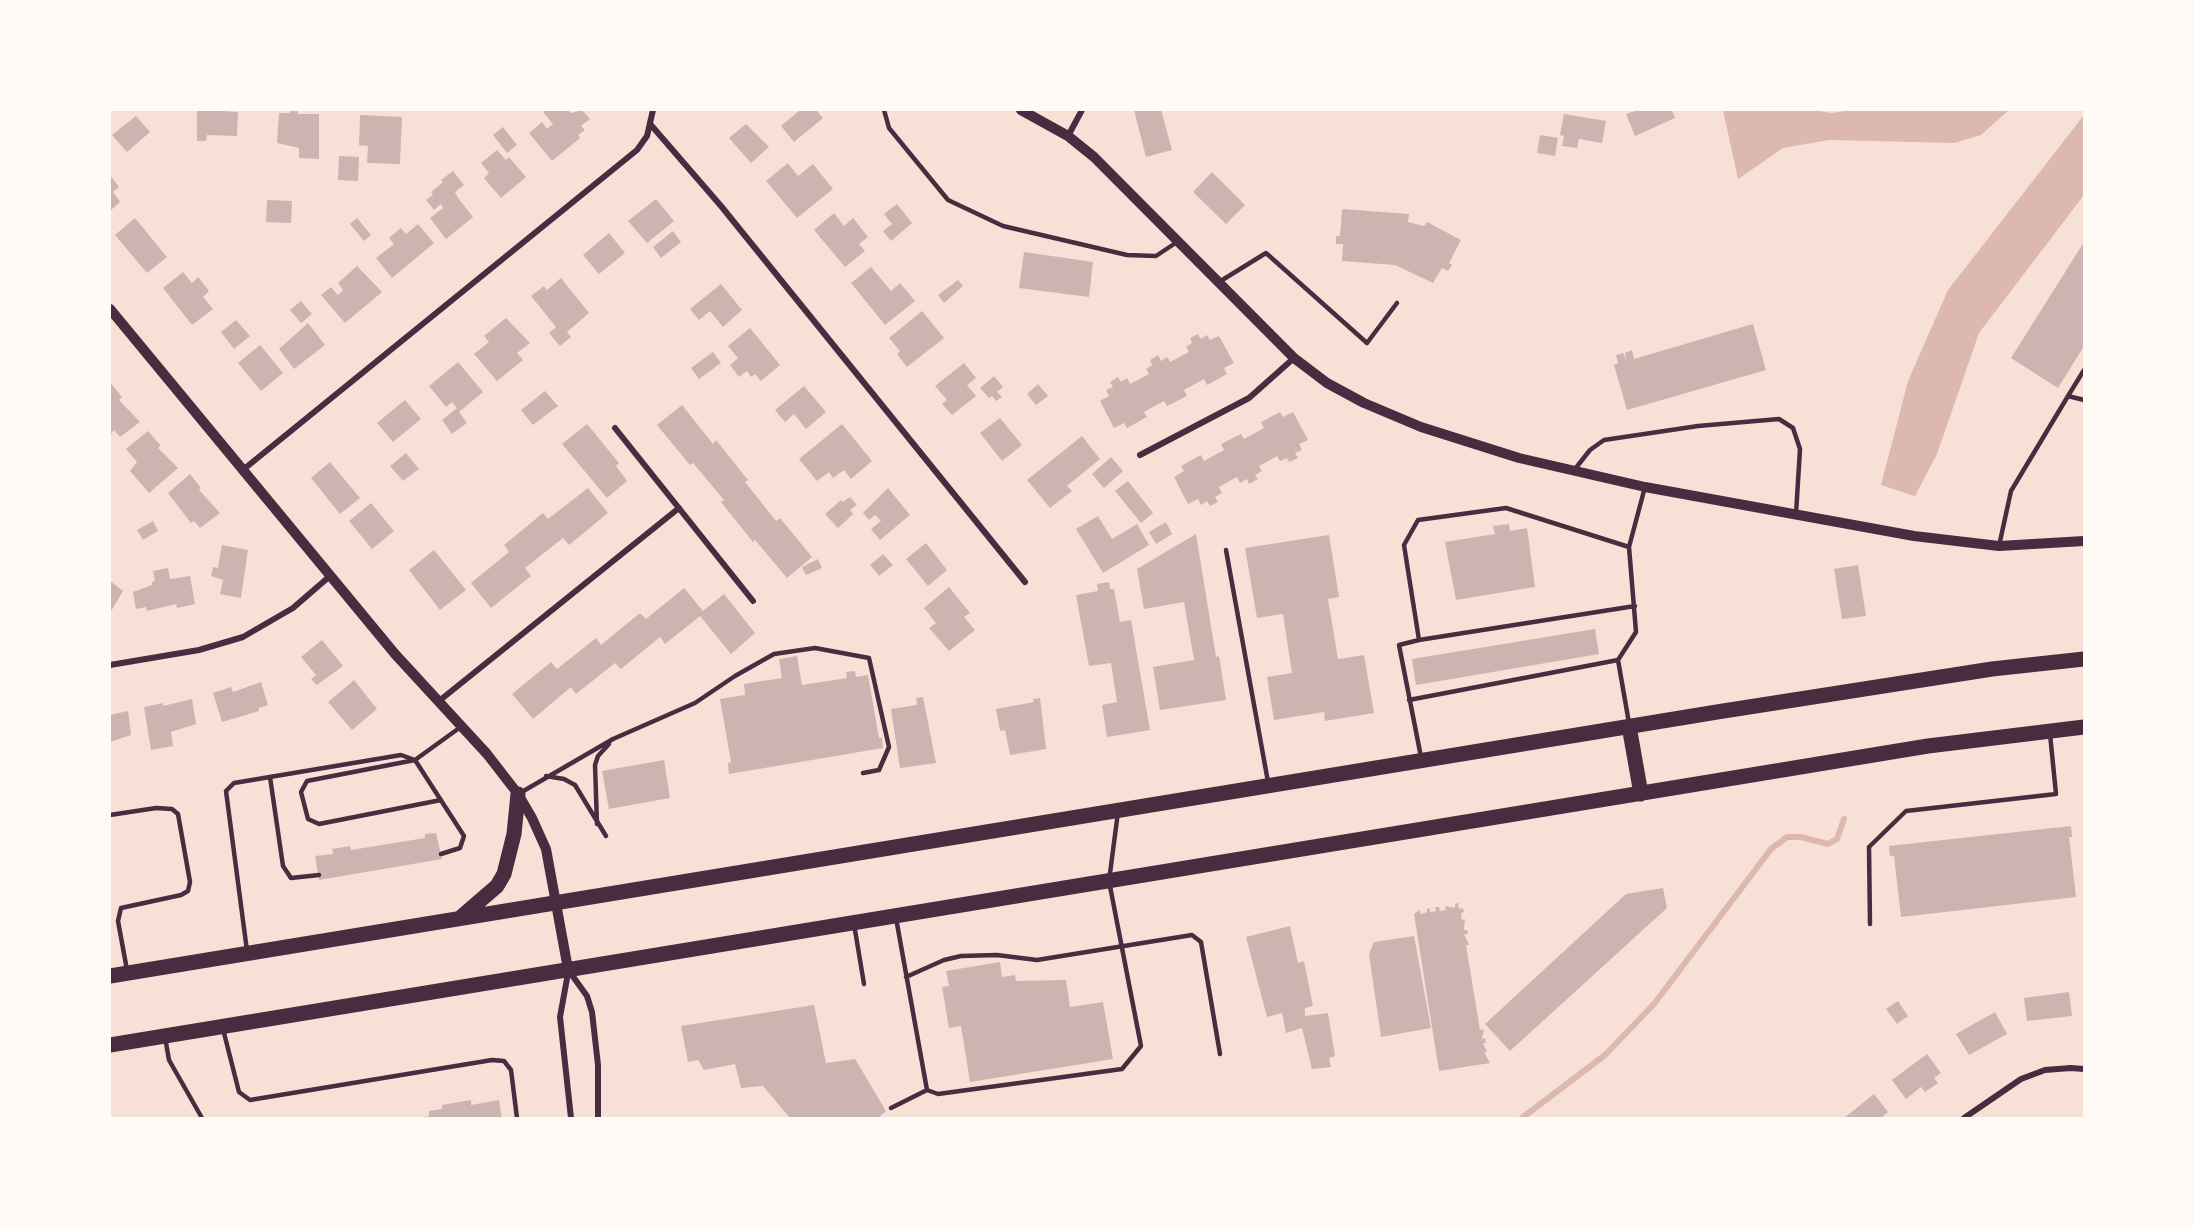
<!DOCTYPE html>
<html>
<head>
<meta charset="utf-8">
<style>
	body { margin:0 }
	#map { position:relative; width:2194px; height:1228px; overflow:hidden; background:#f7e1d7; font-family:Raleway,sans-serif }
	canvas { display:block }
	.frame { position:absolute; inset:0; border:111px solid #fffaf5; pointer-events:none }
</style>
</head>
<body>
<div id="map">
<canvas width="2194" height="1228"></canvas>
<div class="frame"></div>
</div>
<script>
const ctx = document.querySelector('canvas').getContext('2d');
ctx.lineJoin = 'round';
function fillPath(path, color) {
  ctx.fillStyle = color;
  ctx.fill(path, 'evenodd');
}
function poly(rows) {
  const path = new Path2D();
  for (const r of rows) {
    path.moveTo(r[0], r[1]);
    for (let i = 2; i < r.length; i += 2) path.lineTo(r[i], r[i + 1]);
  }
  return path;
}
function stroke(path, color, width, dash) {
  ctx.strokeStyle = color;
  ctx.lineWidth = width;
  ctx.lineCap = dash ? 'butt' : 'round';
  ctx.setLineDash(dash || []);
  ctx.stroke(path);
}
fillPath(poly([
	[1723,110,1814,110,1831,113,1852,110,2009,110,1981,135,1954,143,1829,140,1783,148,1738,179],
	[2084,115,2084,195,1979,333,1937,454,1915,496,1881,485,1908,381,1948,290]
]), '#dcb8b0');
stroke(poly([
	[1522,1118,1605,1055,1654,1004,1771,849,1787,837,1801,837,1828,844,1837,839,1844,819]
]), '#dcb8b0', 6);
fillPath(poly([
	[210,110,238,112,237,136,207,135,206,141,197,141,197,111],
	[290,110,298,110,298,114,319,114,319,159,299,158,299,148,277,143,279,113,290,113],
	[546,110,568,110,571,113,582,110,590,119,581,126,585,130,578,135,580,138,552,161,529,133,542,122,547,129,553,124,543,112],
	[800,110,816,110,823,118,794,142,781,126],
	[1134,110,1161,110,1172,150,1146,157],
	[1638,110,1672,110,1675,118,1635,136,1626,114],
	[1564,114,1606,121,1602,143,1579,139,1577,148,1562,146,1564,136,1560,135],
	[360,115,402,117,400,164,367,163,368,146,359,145],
	[136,116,150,132,127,152,112,135],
	[746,124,769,147,751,163,729,138],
	[503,127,517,145,507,153,493,135],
	[1540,135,1558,138,1555,156,1537,153],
	[497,150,506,160,509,157,526,177,501,198,484,178,489,173,481,163],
	[339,156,359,157,358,181,338,180],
	[788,163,798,176,813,164,833,189,797,218,766,181],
	[453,171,464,185,455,192,458,198,473,217,446,239,430,218,443,208,441,204,434,210,426,200,433,195,431,192,443,182,441,180],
	[1212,172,1245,205,1226,224,1193,192],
	[110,175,119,187,113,192,120,202,110,211],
	[656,199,674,221,647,243,628,221],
	[267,200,292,201,291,223,266,222],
	[897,204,912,223,891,241,883,231,892,224,884,214],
	[1342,209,1409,214,1408,222,1424,226,1427,222,1461,240,1449,263,1452,265,1448,271,1442,268,1433,283,1395,265,1342,261,1343,244,1336,244,1336,236,1340,236],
	[834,213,844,226,853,218,868,237,859,244,865,251,845,267,814,230],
	[135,218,167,257,147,273,115,235],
	[357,218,371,235,364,241,350,224],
	[418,224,434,243,392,278,376,258,394,244,389,238,401,228,406,234],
	[673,231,681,242,661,258,653,247],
	[609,233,625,253,599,274,583,255],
	[2084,242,2084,346,2058,388,2011,358],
	[1024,252,1093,262,1089,297,1019,288],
	[357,266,382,292,345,323,321,295,331,287,338,295,343,290,338,283],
	[871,267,891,291,900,283,915,301,885,325,851,283],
	[183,272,192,283,198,277,209,291,203,297,213,309,192,325,163,288],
	[561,278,589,313,567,332,571,337,560,346,549,333,556,327,531,296,544,286,547,290],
	[958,280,963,286,944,303,938,295],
	[721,284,742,310,723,327,710,311,699,320,690,309],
	[301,301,312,314,301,323,290,310],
	[922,311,944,338,907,367,897,354,900,351,889,338],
	[506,318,530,343,517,353,523,360,497,381,474,354,489,342,484,336],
	[236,320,250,336,234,349,221,332],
	[308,323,325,345,294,369,279,349],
	[1753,324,1766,370,1627,410,1614,365,1618,363,1616,355,1623,353,1626,361,1625,353,1632,350,1634,359],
	[750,328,780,365,761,381,755,374,751,377,747,371,739,377,730,365,738,358,728,346],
	[1198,334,1201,339,1207,335,1210,340,1219,336,1234,363,1224,368,1227,374,1207,385,1204,379,1184,390,1187,396,1167,406,1164,401,1144,412,1147,417,1127,428,1124,423,1114,428,1100,401,1109,396,1106,390,1113,387,1110,382,1118,377,1121,382,1127,378,1130,384,1149,374,1146,369,1152,365,1150,360,1158,355,1161,361,1167,357,1170,362,1189,352,1186,347,1192,343,1190,338],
	[260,345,283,373,261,391,238,363],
	[713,352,721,363,699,379,691,368],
	[458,362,483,392,459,412,467,423,452,434,442,420,457,408,452,402,446,407,429,386],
	[964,363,976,378,967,385,976,396,952,415,942,404,947,400,935,386],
	[994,376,1003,387,997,392,1002,397,996,401,992,396,989,398,980,388],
	[110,382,122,397,119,400,140,422,120,437,114,430,110,435],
	[1038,384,1048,396,1036,405,1027,394],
	[804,386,826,412,806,429,794,414,785,422,775,410],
	[545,391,558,406,533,425,521,410],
	[405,400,421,419,393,442,377,423],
	[682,405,713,444,716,440,748,480,745,482,776,521,780,518,812,557,787,578,755,540,753,542,721,502,724,500,693,463,690,465,657,425],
	[1280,412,1283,417,1293,412,1308,440,1299,444,1302,450,1295,453,1298,458,1289,462,1287,458,1280,461,1277,456,1259,466,1262,471,1255,475,1258,479,1249,484,1247,479,1240,483,1237,477,1219,487,1222,493,1215,497,1218,502,1210,506,1207,501,1201,505,1198,499,1188,504,1174,477,1184,471,1181,466,1201,455,1204,461,1224,450,1221,444,1241,434,1244,439,1264,428,1261,422],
	[1000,418,1022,445,1002,461,980,433],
	[587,424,619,463,616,466,627,481,607,498,562,444],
	[842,424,872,461,851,479,844,470,833,478,829,472,817,481,799,459],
	[148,431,161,446,158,448,178,468,149,493,130,471,137,462,126,449],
	[1082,436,1100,459,1067,486,1072,491,1050,508,1027,480],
	[406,453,419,469,403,481,390,466],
	[1111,457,1123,471,1104,488,1092,474],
	[330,462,360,498,340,514,311,478],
	[190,474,201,488,199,490,220,513,200,528,194,521,191,523,168,493],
	[1128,481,1153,513,1141,523,1115,491],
	[588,488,608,513,569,545,563,538,525,568,531,576,491,608,471,583,509,552,504,545,543,513,548,519],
	[888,488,910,515,880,540,871,529,881,521,875,515,869,520,863,513],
	[850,497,857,505,850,510,853,514,838,528,825,514,841,500,843,502],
	[371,503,394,531,372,549,349,521],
	[1098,516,1112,539,1137,524,1149,545,1103,573,1076,529],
	[153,521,158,531,143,540,137,530],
	[1166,522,1172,534,1156,544,1149,532],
	[1509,524,1510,531,1527,528,1535,587,1456,600,1445,542,1495,534,1493,526],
	[1196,534,1216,657,1219,656,1226,700,1160,710,1153,667,1194,660,1184,602,1144,609,1137,569],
	[1329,535,1339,597,1328,599,1338,659,1364,655,1374,713,1325,721,1324,712,1274,720,1267,677,1292,673,1283,614,1257,618,1245,548],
	[926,543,947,570,928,586,906,559],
	[222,545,248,550,241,598,220,594,223,580,211,576,213,567,218,568],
	[434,550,466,590,440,610,409,570],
	[883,554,893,565,879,576,870,565],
	[818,559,822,568,806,575,802,567],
	[1858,565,1866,616,1842,619,1834,569],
	[168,568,170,579,190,576,195,604,177,608,176,604,147,611,146,607,136,609,133,592,152,585,152,582,155,581,153,571],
	[110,581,123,591,110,613],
	[1109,582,1110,589,1114,589,1120,622,1131,620,1150,730,1107,737,1102,705,1117,702,1111,663,1089,666,1076,595,1098,591,1097,584],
	[949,587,970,613,964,617,975,630,949,651,929,628,936,623,924,608],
	[684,588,703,611,724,594,755,633,731,654,700,616,665,644,660,637,621,669,615,663,576,694,571,687,533,719,512,694,551,662,557,669,596,638,601,645,640,613,646,619],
	[1595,629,1599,654,1416,685,1412,659],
	[322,640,343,666,317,685,311,679,316,675,301,657],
	[797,656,802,685,847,678,846,672,855,671,856,677,868,675,879,738,882,738,883,748,729,774,728,763,731,762,720,699,745,695,744,684,782,678,779,659],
	[354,680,377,709,352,730,328,702],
	[261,682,268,705,259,708,259,711,222,722,213,693,231,687,233,692],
	[923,697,936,763,900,768,891,709,917,705,916,698],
	[1040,698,1046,749,1010,755,1005,730,1000,731,996,709,1034,702,1033,699],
	[192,699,196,724,171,732,173,746,151,750,144,707,163,703,163,706],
	[128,711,131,735,110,742,110,715],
	[664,760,670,798,609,809,602,771],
	[2071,826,2072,837,2069,837,2076,897,1901,917,1894,856,1890,856,1889,846],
	[436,833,442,859,319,880,315,856,333,854,332,849,350,846,351,850,425,838,425,834],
	[1663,888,1667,908,1510,1051,1485,1024,1626,894],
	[1458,903,1459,909,1463,908,1464,912,1461,913,1462,920,1465,919,1464,930,1467,930,1468,934,1464,934,1469,945,1466,945,1480,1030,1484,1029,1482,1039,1485,1038,1486,1043,1483,1043,1487,1052,1484,1052,1490,1063,1439,1071,1414,914,1420,910,1421,914,1427,912,1427,909,1430,908,1430,912,1436,911,1435,907,1439,907,1440,911,1446,910,1445,906,1455,908,1455,904],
	[1290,926,1298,963,1304,961,1313,1006,1305,1008,1305,1016,1328,1013,1335,1056,1329,1058,1331,1067,1312,1069,1302,1028,1286,1033,1282,1013,1267,1017,1246,937],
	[1414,936,1431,1028,1381,1037,1369,954,1374,942],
	[1000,962,1002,977,1015,975,1016,981,1066,980,1070,1007,1103,1002,1113,1059,970,1082,961,1026,949,1028,942,987,949,986,946,971],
	[2069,992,2072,1016,2027,1021,2024,998],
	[1898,1001,1908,1016,1897,1024,1886,1009],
	[814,1005,826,1063,855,1059,886,1111,878,1118,790,1118,763,1086,741,1088,735,1064,704,1070,698,1060,688,1062,681,1026],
	[1995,1012,2007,1034,1969,1055,1956,1034],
	[1927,1054,1941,1073,1934,1078,1938,1083,1925,1092,1921,1087,1906,1099,1892,1080],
	[1874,1094,1888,1112,1881,1118,1844,1118],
	[471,1100,471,1105,499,1100,502,1118,420,1118,429,1116,429,1111,442,1109,442,1105]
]), '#ccb4b1');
stroke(poly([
	[884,110,889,128,948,200,1003,226,1127,255,1156,256,1177,242],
	[1219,282,1266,253,1367,343,1397,303],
	[2084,370,2068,396,2084,400],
	[1575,469,1590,450,1604,440,1698,426,1779,419,1793,428,1800,449,1796,514],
	[1999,546,2011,491,2068,396],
	[1226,550,1268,782],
	[1419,640,1635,606],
	[1409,700,1618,660],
	[1629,723,1618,660,1636,632,1629,547,1645,487],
	[1421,757,1399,645,1419,640,1404,545,1418,520,1506,508,1629,547],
	[546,776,564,779,575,785,606,836],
	[270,777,283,866,291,878,319,875],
	[520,793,613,739,695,703,735,676,774,654,815,648,869,658,889,747,879,770,863,773],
	[441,800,319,824,308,819,301,792,307,781,415,760,462,726],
	[110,815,156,808,172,809,178,814,190,882,188,891,181,895,121,908,118,921,127,970],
	[597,824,595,765,598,756,609,744],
	[896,918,927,1090,938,1094,1122,1069,1141,1046,1109,881,1118,812],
	[854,924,864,984],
	[1870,924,1869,847,1906,811,2056,794,2050,734],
	[247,951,226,791,234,783,401,755,415,760,464,836,460,848,441,854],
	[906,977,944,960,961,956,997,955,1037,960,1192,935,1201,942,1220,1054],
	[223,1029,239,1092,250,1100,492,1060,504,1061,511,1070,517,1118],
	[165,1037,169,1060,202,1118],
	[891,1108,927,1090]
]), '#4a2c40', 4.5);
stroke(poly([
	[651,125,721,206,1025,582],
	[1068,136,1082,110],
	[615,428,753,601],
	[1140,455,1249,398,1294,358],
	[244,469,637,150,647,136,653,110],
	[110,665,199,650,243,637,293,608,330,576],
	[439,701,679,508],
	[569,971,587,996,592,1012,598,1065,598,1118],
	[568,973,560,1017,571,1118],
	[1964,1118,2021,1079,2045,1070,2071,1068,2084,1069]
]), '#4a2c40', 6);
stroke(poly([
	[1021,110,1068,136,1094,157,1294,358,1327,383,1364,403,1421,427,1519,458,1645,487,1914,536,1999,546,2084,541],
	[110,309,395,654,487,754,518,794,532,818,546,849,568,969]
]), '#4a2c40', 10);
stroke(poly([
	[1629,726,1641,794],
	[460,918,497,886,504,874,514,834,518,794],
	[110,976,1717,712,1992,669,2084,659],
	[110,1045,1928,746,2084,727]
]), '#4a2c40', 15);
</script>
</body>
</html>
